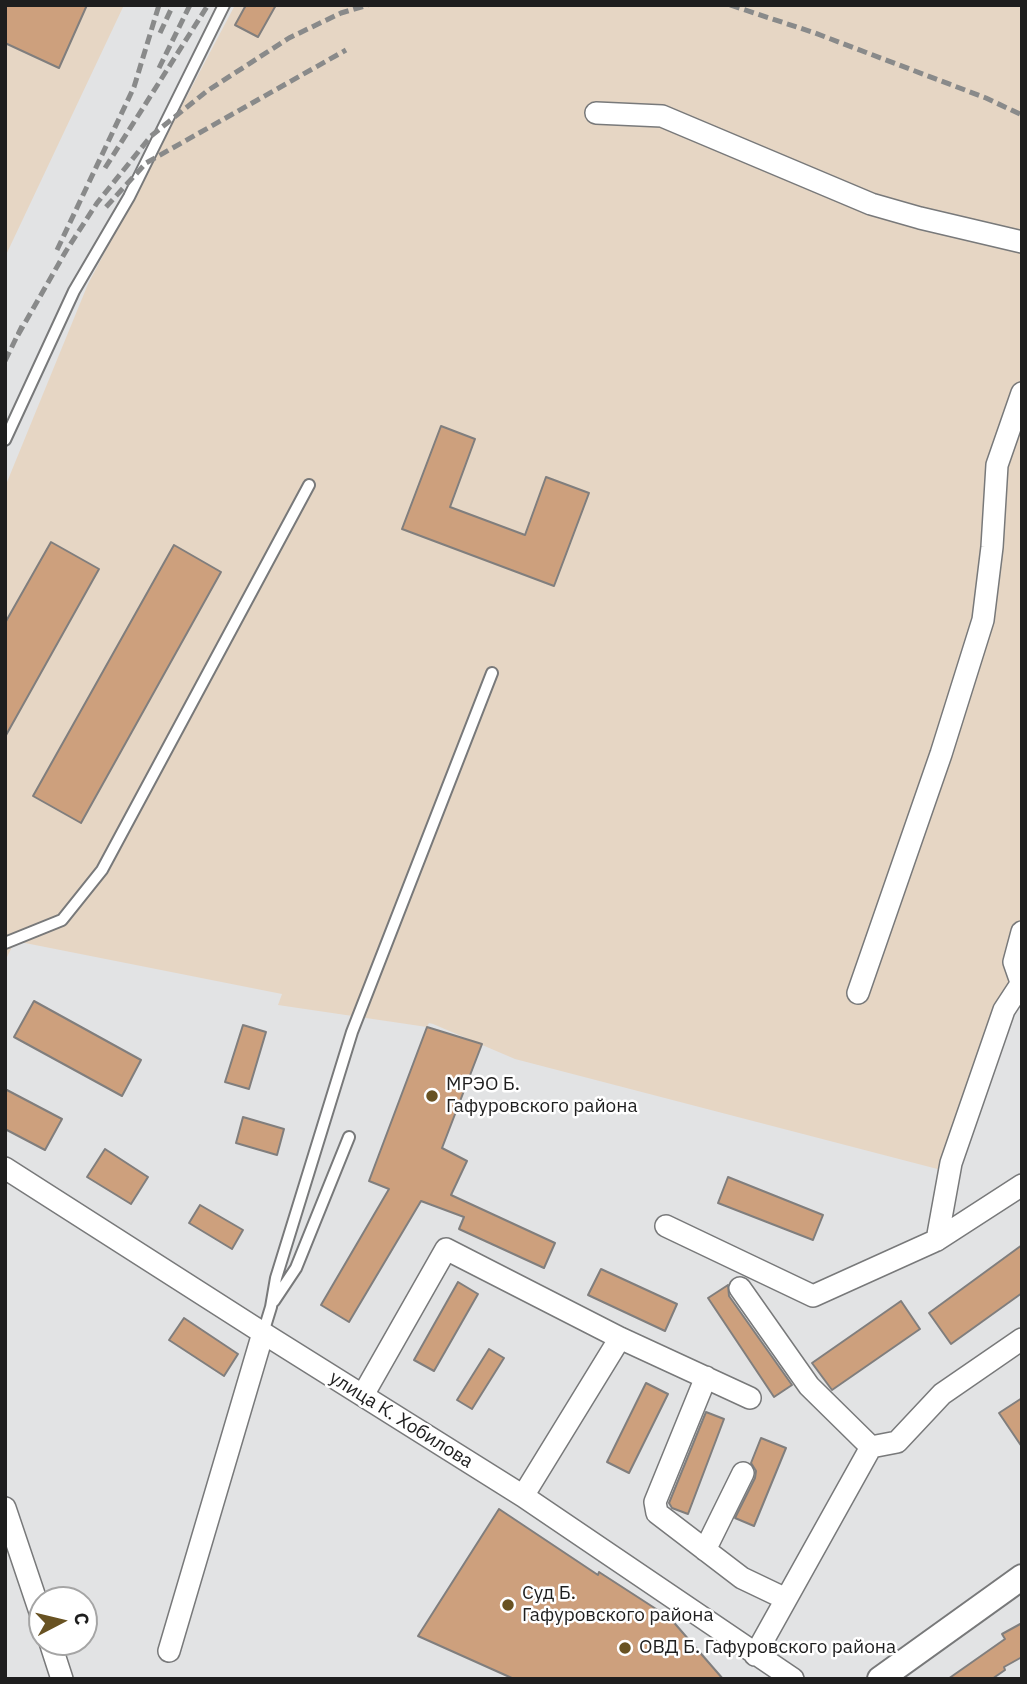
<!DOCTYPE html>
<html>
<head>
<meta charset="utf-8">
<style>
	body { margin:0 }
	#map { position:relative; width:1027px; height:1684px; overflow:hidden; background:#e2e3e4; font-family:"IBM Plex Sans",sans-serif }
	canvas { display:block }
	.frame { position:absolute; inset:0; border:7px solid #1e1e1e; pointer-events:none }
	.north { position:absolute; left:28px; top:1586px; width:70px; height:70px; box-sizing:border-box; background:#fff; border:2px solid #a5a5a5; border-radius:50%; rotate:83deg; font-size:19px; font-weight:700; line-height:28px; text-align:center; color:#1e1e1e }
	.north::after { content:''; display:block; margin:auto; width:24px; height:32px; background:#685222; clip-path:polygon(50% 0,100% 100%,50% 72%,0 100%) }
</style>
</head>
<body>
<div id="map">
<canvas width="1027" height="1684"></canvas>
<div class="frame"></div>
<div class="north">С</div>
</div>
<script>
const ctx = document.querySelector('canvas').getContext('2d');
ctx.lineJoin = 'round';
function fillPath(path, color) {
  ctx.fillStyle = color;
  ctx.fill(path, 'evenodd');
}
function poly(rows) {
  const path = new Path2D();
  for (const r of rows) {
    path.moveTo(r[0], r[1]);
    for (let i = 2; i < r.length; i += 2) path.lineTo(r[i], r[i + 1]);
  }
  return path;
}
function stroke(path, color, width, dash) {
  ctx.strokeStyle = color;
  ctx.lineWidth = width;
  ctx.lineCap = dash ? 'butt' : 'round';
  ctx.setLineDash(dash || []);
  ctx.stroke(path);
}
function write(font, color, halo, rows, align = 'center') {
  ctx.font = font + ' "IBM Plex Sans",sans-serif';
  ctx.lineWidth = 5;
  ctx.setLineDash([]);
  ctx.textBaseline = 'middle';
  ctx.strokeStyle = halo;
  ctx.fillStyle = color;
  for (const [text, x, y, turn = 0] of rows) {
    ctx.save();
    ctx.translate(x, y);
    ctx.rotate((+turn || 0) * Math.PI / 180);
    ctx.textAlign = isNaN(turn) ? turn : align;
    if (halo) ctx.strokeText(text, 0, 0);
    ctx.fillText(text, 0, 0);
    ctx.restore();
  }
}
fillPath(poly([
	[5,5,124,5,5,257],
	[235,5,1022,5,1022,958,949,1172,515,1059,433,1024,429,1023,427,1027,278,1005,282,994,15,941,5,961,5,487,88,284]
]), '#e6d6c4');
const building = poly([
	[5,5,87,5,59,68,5,43,5,5],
	[246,5,276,5,258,37,235,25,246,5],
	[441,426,475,439,450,507,525,535,546,477,589,493,554,586,402,529,441,426],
	[51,542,99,569,5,737,5,623,51,542],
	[174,545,221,572,81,823,33,796,174,545],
	[34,1001,141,1060,122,1096,14,1037,34,1001],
	[243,1025,266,1032,249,1089,225,1082,243,1025],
	[427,1027,482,1044,442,1148,467,1161,451,1195,555,1243,544,1268,459,1229,464,1217,421,1201,349,1322,321,1305,389,1189,369,1181,427,1027],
	[5,1089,62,1119,45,1150,5,1129,5,1089],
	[243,1117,284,1129,277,1155,236,1143,243,1117],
	[105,1149,148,1177,131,1204,87,1177,105,1149],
	[728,1177,823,1215,813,1240,718,1203,728,1177],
	[200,1205,243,1230,232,1249,189,1223,200,1205],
	[1022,1245,1022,1293,951,1344,929,1313,1022,1245],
	[601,1269,677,1304,665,1331,588,1295,601,1269],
	[458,1282,478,1294,434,1371,414,1360,458,1282],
	[728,1285,729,1296,792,1385,774,1397,708,1298,728,1285],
	[901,1301,920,1329,832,1390,812,1363,901,1301],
	[184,1318,238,1354,224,1376,169,1340,184,1318],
	[489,1349,504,1358,472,1409,457,1400,489,1349],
	[646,1383,668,1394,629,1473,607,1462,646,1383],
	[1022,1398,1022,1447,999,1413,1022,1398],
	[706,1412,724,1419,688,1514,672,1508,669,1503,706,1412],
	[761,1438,786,1448,754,1526,735,1518,755,1478,756,1471,751,1463,761,1438],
	[499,1509,598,1575,599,1572,670,1618,723,1679,514,1679,418,1636,499,1509],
	[1022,1623,1022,1657,1004,1667,1005,1670,992,1679,948,1679,1005,1639,1002,1634,1022,1623]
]);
fillPath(building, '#cda07d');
stroke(building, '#807e7d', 2);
const service = poly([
	[5,440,74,291,129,197,224,5],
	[5,943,62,920,102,870,309,485],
	[274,1301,296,1268,349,1137],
	[263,1333,271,1307,276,1278,352,1032,492,673]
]);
const minor = poly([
	[596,113,662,116,871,204,920,218,1022,242],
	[1022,932,1014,962,1022,985],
	[858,993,941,754,983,620,992,547,997,465,1022,393],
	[5,1168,263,1333,523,1496,793,1679],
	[666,1226,813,1296,937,1240,1022,1185],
	[937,1240,951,1163,1004,1010,1021,984],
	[740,1288,809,1386,871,1447,755,1655],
	[706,1377,655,1502,657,1513,742,1578,786,1599],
	[363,1395,446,1249,620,1338,750,1398],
	[871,1447,897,1442,942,1394,1022,1339],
	[523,1496,620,1338],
	[5,1508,42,1618],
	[705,1550,743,1473],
	[50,1642,62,1679],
	[169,1651,263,1333]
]);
const tertiary = poly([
	[880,1679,1022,1577]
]);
stroke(service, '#78797a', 14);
stroke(minor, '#78797a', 24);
stroke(tertiary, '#78797a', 28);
stroke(service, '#fff', 10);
stroke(minor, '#fff', 21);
stroke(tertiary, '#fff', 24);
stroke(poly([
	[730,5,815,33,986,98,1022,115],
	[160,33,173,5],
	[159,68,190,5],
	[105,168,208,5],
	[106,207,146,163,346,50],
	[57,250,134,87,159,5],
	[18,335,66,251,97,203,151,136,207,91,289,38,341,13,368,5],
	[5,361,22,326]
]), '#898a8a', 5, [10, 5]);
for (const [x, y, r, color] of [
	[432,1096,7,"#685222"],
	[508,1605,7,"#685222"],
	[625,1648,7,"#685222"]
]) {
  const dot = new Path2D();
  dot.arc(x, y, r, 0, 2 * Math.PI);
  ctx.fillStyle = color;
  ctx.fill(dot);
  stroke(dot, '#fff', 2.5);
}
write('19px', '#1e1e1e', '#fff', [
	["МРЭО Б.",446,1085],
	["Гафуровского района",446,1107],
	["Суд Б.",522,1594],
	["Гафуровского района",522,1616],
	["ОВД Б. Гафуровского района",639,1648]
], 'left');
write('19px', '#1e1e1e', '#fff', [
	["улица К. Хобилова",401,1420,32]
]);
</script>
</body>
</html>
